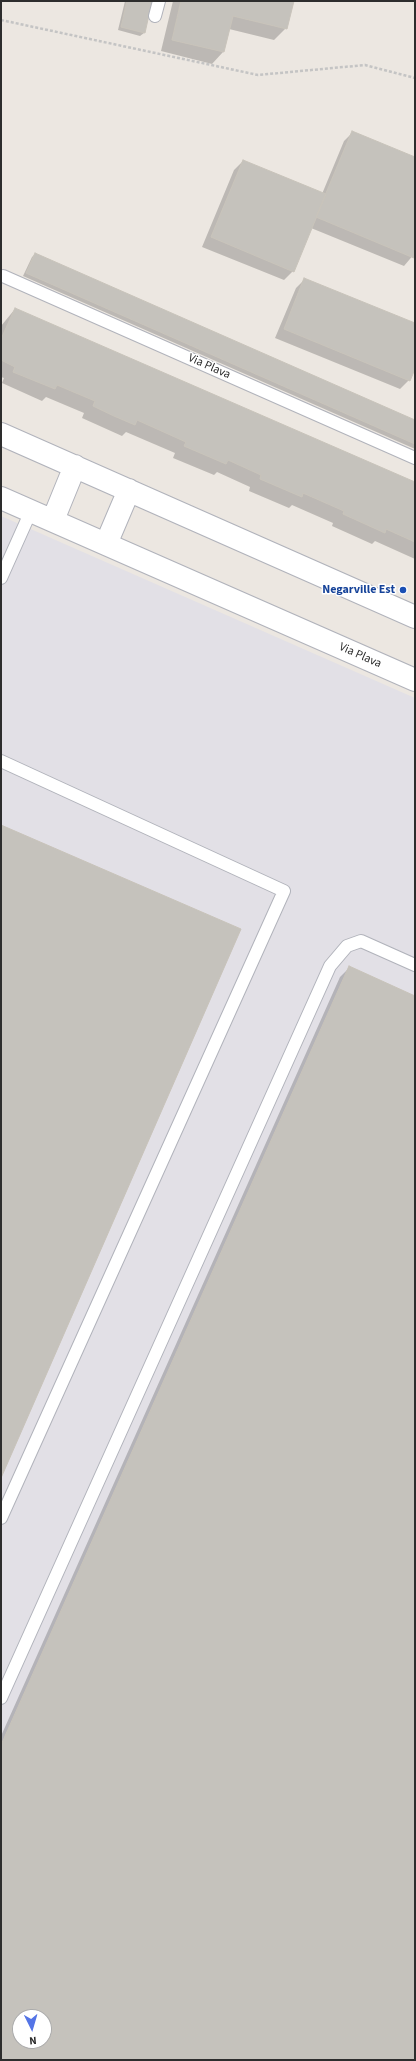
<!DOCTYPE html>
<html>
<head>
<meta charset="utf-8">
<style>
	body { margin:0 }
	#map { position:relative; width:416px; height:2061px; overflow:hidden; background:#ece7e1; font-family:"Source Sans 3",sans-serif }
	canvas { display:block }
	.frame { position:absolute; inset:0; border:2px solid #2d2d2d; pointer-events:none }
	.north { position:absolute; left:12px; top:2009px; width:40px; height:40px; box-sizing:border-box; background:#fff; border:1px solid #ababab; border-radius:50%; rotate:175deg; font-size:11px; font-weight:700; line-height:16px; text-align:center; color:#2d2d2d }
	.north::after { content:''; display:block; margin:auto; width:14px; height:18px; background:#5474e6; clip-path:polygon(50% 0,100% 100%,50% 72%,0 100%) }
</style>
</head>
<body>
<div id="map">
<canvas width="416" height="2061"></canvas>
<div class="frame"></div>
<div class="north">N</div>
</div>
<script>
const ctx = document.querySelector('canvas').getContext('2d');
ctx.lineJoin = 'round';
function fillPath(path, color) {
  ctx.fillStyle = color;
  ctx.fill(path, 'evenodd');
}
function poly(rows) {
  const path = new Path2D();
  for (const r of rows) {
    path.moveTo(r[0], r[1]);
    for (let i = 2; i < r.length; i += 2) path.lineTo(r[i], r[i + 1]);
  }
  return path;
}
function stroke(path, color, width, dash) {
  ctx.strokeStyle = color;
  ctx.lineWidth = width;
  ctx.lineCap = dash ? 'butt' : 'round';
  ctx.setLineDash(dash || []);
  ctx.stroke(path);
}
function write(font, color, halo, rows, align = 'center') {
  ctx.font = font + ' "Source Sans 3",sans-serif';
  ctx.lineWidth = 3;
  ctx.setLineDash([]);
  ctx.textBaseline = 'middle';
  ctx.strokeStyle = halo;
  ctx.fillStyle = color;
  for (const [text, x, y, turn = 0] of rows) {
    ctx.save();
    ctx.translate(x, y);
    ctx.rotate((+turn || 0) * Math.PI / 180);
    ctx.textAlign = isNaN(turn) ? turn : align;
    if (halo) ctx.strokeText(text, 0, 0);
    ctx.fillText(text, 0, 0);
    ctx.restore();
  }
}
fillPath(poly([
	[1,516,415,698,415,2060,1,2060],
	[20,2017,44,2017,44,2041,20,2041]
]), '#e2e0e6');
fillPath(poly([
	[125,1,151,1,144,33,140,36,118,30],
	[173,1,293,1,286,28,274,40,229,29,223,52,212,64,161,51],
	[353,132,415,158,415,253,404,266,311,228,293,271,284,280,202,247,234,170,243,161,322,194,344,141],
	[35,254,415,422,415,449,23,276,32,257],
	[305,279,415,324,415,367,409,380,400,389,275,338,296,288],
	[15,309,415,483,415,559,375,541,372,544,332,526,333,523,292,505,289,508,249,491,250,487,217,472,214,475,173,458,175,453,126,432,122,436,82,418,84,413,46,397,42,401,2,383,4,378,1,377,1,326],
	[349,968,415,997,415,2060,1,2060,1,1736,340,977],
	[20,2017,44,2017,44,2041,20,2041]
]), '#0003');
const building = poly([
	[127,1,152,1,145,33,121,27,127,1],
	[181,1,294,1,287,29,233,16,224,52,172,40,181,1],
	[352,131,415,157,414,258,316,217,352,131],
	[243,160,326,194,294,272,211,237,243,160],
	[35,253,415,420,415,444,26,273,35,253],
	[304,278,415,323,415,369,410,381,284,329,304,278],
	[15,308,415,482,415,542,386,529,385,533,343,514,344,511,303,493,302,497,260,479,261,475,228,460,226,464,184,446,186,442,137,420,135,425,114,416,93,406,95,401,57,385,55,389,13,372,15,367,1,360,1,339,15,308],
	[1,825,241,929,1,1478,1,825],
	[349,966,415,996,415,2060,1,2060,1,1745,349,966],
	[20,2017,44,2017,44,2041,20,2041,20,2017]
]);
fillPath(building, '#c5c2bc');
stroke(building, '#c8c3ba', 1);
const lane = poly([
	[155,16,159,1],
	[3,276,415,458],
	[1,578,31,511],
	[1,761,284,891,1,1518],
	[1,1698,330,966,347,946,361,941,415,965]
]);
const street = poly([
	[1,434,415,617],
	[1,498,415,680],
	[53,520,75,466],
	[106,544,129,490]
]);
stroke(lane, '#b1b3bb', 14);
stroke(street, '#b1b3bb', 24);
stroke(poly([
	[1,20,258,75,365,65,415,78]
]), '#c4c4c4', 2.5, [3, 2]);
stroke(lane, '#fff', 12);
stroke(street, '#fff', 22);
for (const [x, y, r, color] of [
	[403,590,4,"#1a4fb4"]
]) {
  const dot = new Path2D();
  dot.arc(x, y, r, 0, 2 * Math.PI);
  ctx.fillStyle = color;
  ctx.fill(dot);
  stroke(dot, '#fff', 1.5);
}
write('12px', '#2d2d2d', '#fff', [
	["Via Plava",209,367,24],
	["Via Plava",360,656,24]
]);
write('bold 12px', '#164399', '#fff', [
	["Negarville Est",395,590]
], 'right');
</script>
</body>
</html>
